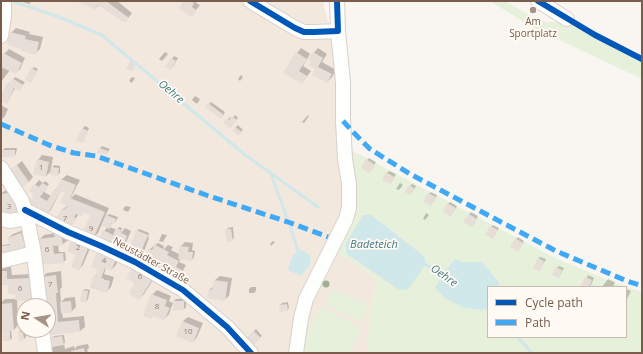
<!DOCTYPE html>
<html>
<head>
<meta charset="utf-8">
<style>
	body { margin:0 }
	#map { position:relative; width:643px; height:354px; overflow:hidden; background:#f9f5f0; font-family:"Open Sans",sans-serif }
	canvas { display:block }
	.frame { position:absolute; inset:0; border:2px solid #7a5c4d; pointer-events:none }
	.legend { position:absolute; left:487px; top:286px; width:140px; height:52px; box-sizing:border-box; background:#fffaf3; border:1px solid #cabbb1; margin:0; padding:5px 7px; list-style:none; font-size:12px; color:#7a5c4d }
	.legend li { display:flex; align-items:center; gap:8px; height:20px }
	.legend b { width:20px; border:1px solid #cabbb1 }
	.north { position:absolute; left:16px; top:298px; width:40px; height:40px; box-sizing:border-box; background:#fffaf3; border:1px solid #cabbb1; border-radius:50%; rotate:282deg; font-size:11px; font-weight:700; line-height:16px; text-align:center; color:#7a5c4d }
	.north::after { content:''; display:block; margin:auto; width:14px; height:18px; background:#a69286; clip-path:polygon(50% 0,100% 100%,50% 72%,0 100%) }
</style>
</head>
<body>
<div id="map">
<canvas width="643" height="354"></canvas>
<div class="frame"></div>
<ul class="legend">
<li><b style="height:5px;background:#0057b8"></b>Cycle path</li>
<li><b style="height:5px;background:#3fa9f5"></b>Path</li>
</ul>
<div class="north">N</div>
</div>
<script>
const ctx = document.querySelector('canvas').getContext('2d');
ctx.lineJoin = 'round';
function fillPath(path, color) {
  ctx.fillStyle = color;
  ctx.fill(path, 'evenodd');
}
function poly(rows) {
  const path = new Path2D();
  for (const r of rows) {
    path.moveTo(r[0], r[1]);
    for (let i = 2; i < r.length; i += 2) path.lineTo(r[i], r[i + 1]);
  }
  return path;
}
function stroke(path, color, width, dash) {
  ctx.strokeStyle = color;
  ctx.lineWidth = width;
  ctx.lineCap = dash ? 'butt' : 'round';
  ctx.setLineDash(dash || []);
  ctx.stroke(path);
}
function write(font, color, halo, rows, align = 'center') {
  ctx.font = font + ' "Open Sans",sans-serif';
  ctx.lineWidth = 3.5;
  ctx.setLineDash([]);
  ctx.textBaseline = 'middle';
  ctx.strokeStyle = halo;
  ctx.fillStyle = color;
  for (const [text, x, y, turn = 0] of rows) {
    ctx.save();
    ctx.translate(x, y);
    ctx.rotate((+turn || 0) * Math.PI / 180);
    ctx.textAlign = isNaN(turn) ? turn : align;
    if (halo) ctx.strokeText(text, 0, 0);
    ctx.fillText(text, 0, 0);
    ctx.restore();
  }
}
fillPath(poly([
	[1,1,323,1,337,59,346,199,335,251,378,280,371,303,368,352,1,353],
	[24,306,48,306,48,330,24,330]
]), '#f2e8de');
fillPath(poly([
	[490,1,505,1,534,18,547,22,566,22,642,61,642,79,530,26],
	[349,149,551,256,612,282,642,292,642,353,367,353,371,303,378,280,335,251,339,244],
	[455,259,463,262,482,262,498,281,500,287,626,287,626,337,488,337,488,309,482,310,435,289,445,271],
	[332,289,368,304,361,321,325,306],
	[320,307,362,328,350,353,302,353,307,334]
]), '#e7f0db');
fillPath(poly([
	[363,215,371,215,424,256,426,264,408,289,399,290,347,254,345,245],
	[298,251,303,251,310,255,311,260,309,267,304,272,302,275,299,275,290,271,288,268,293,255],
	[455,259,463,262,482,262,498,281,500,287,488,287,488,309,482,310,465,308,446,299,435,288,445,271]
]), '#d0e8ea');
fillPath(poly([
	[19,1,32,1,29,4],
	[78,1,117,1,132,13,125,22,100,5,96,8],
	[185,1,197,1,196,3,200,5,192,15],
	[16,28,30,32,29,34,43,37,40,49,35,53,11,33],
	[301,48,312,55,318,48,327,54,322,62,336,70,332,77,327,82,312,61,312,55,310,54,303,66,311,71,302,83,284,73,297,53],
	[9,49,25,58,20,69,15,73,10,70,1,82,1,60,4,54],
	[165,52,168,54,162,61,159,59],
	[174,56,178,58,173,67,167,66],
	[132,60,137,62,132,70,130,62],
	[34,67,38,69,31,82,32,69],
	[241,75,243,77,240,81,238,79],
	[15,77,25,82,19,90,15,88,7,103,1,100,1,92,3,93,7,85,9,83,10,83],
	[132,77,135,78,132,83,129,81],
	[195,96,200,99,197,104,192,100],
	[211,102,225,112,223,116,209,104],
	[1,105,8,109,5,116,1,120],
	[235,115,238,118,230,127,224,123,230,117,232,119],
	[308,115,309,116,304,123,302,122],
	[238,125,243,130,238,135,233,130],
	[85,126,89,128,83,142,83,128],
	[102,146,110,149,106,154,100,148],
	[5,148,17,148,16,154,14,156,2,156,3,150],
	[42,155,53,157,51,169,54,165,60,166,60,173,57,175,52,170,46,176,38,160],
	[369,158,376,162,370,172,367,160],
	[22,161,33,177,29,182,9,171],
	[389,171,396,174,392,181,387,173],
	[67,175,80,180,70,199,75,194,109,208,98,233,93,238,91,215,84,212,79,214,69,228,62,210,68,205,67,191,61,190,51,210,47,214,35,194,30,191,39,180,43,183,45,181,49,184,44,192,51,196,55,190,57,188,58,189,62,179],
	[400,183,403,185,399,190,396,189],
	[412,184,416,186,412,192,410,186],
	[18,188,22,209,17,213,3,216,1,205,1,194,4,191],
	[431,192,437,195,433,203,429,194],
	[450,202,457,206,453,213,448,204],
	[125,206,131,207,128,212,123,210],
	[471,212,478,216,474,224,469,214],
	[426,213,429,215,425,220,423,219],
	[109,214,118,217,116,221,114,223,112,223,110,227,117,230,119,227,122,228,120,234,125,228,131,231,125,245,120,250,104,231,108,227,107,216],
	[493,225,499,228,493,238,491,227],
	[233,227,234,238,232,240,226,230,228,228],
	[26,229,30,244,26,248,1,250,2,245,10,244,8,238,13,234],
	[66,229,68,240,63,244,58,245,59,252,65,252,66,260,63,262,42,264,40,239,44,235,55,233],
	[139,229,149,233,148,237,149,238,144,251,139,256,137,231],
	[162,234,167,235,163,242,159,241],
	[518,237,524,241,520,248,516,239],
	[93,241,83,265,79,269,72,267],
	[273,241,275,242,271,246,270,244],
	[185,242,193,243,192,250,195,251,194,257,192,260,181,258,179,262,186,265,181,274,176,279,158,272,144,294,139,299,143,263,150,249,158,243,164,246,163,250,168,245,173,247,171,250,179,254,180,247],
	[121,252,116,265,111,270,106,268,104,274,114,277,111,287,106,292,94,277],
	[96,276,104,279,104,281],
	[540,257,546,259,540,269,538,259],
	[559,266,564,268,559,277,557,268],
	[1,267,11,267,12,275,35,274,34,298,32,300,17,299,18,325,14,330,11,330,12,338,10,340,1,317,1,303,5,299,16,299,16,294,9,285,1,284],
	[61,271,62,287,60,289,61,302,65,298,75,297,76,307,71,312,62,312,63,318,84,316,85,327,80,331,48,334,48,306,42,277,47,273],
	[588,275,594,278,590,287,582,287],
	[220,276,232,278,229,296,224,300,209,290,215,285,215,280],
	[608,279,615,282,613,287,602,287],
	[251,287,256,287,256,291,254,293,249,293,249,289],
	[85,289,90,290,88,299,86,301,82,291],
	[626,289,631,291,626,301],
	[157,290,171,296,169,301,173,303,169,314,164,319,154,315,151,318,152,295],
	[176,299,186,299,186,307,184,309,174,301],
	[288,302,289,308,287,310,280,305,282,303],
	[188,317,203,323,197,337,193,342,177,336,183,321],
	[256,329,262,336,253,344,247,338],
	[21,330,25,330,26,337,24,339,19,332],
	[64,335,65,342,64,344,65,349,74,346,75,349,77,346,88,344,89,348,87,350,88,353,50,353,49,351,53,347,52,338,54,336]
]), '#0003');
stroke(poly([
	[12,1,59,17,102,35,244,154,318,207],
	[271,174,287,218],
	[290,226,298,251],
	[424,263,446,278],
	[517,337,532,353]
]), '#d0e8ea', 3);
fillPath(poly([
	[76,1,106,1,129,18,125,23,98,5,96,10],
	[183,1,190,1,194,3,192,7,196,10,192,17,179,9],
	[10,32,26,36,25,39,39,42,36,55,21,51,22,49,7,45],
	[296,52,307,59,299,71,307,76,302,84,283,73],
	[313,52,323,58,318,67,332,74,327,83,312,75,315,69,309,65,311,62,308,60],
	[3,53,22,63,16,74,1,67,1,58],
	[171,58,176,61,171,70,165,67],
	[130,61,136,64,133,71,126,69],
	[31,68,37,71,31,83,25,80],
	[12,78,23,85,20,91,14,88,7,104,1,101,1,96,6,84,8,85],
	[208,103,224,115,221,119,205,107],
	[232,116,237,120,230,128,223,123,227,118,229,120],
	[235,127,242,132,238,136,232,130],
	[82,128,88,131,83,143,76,141],
	[99,148,108,151,107,155,97,153],
	[2,150,15,150,15,157,1,157],
	[37,159,49,162,46,177,33,174],
	[366,159,375,165,370,173,361,168],
	[17,165,29,182,20,189,8,171],
	[51,167,59,168,58,176,50,175],
	[386,172,394,177,391,184,382,180],
	[61,179,76,185,70,198,105,212,93,239,82,234,90,215,84,213,81,216,76,214,74,217,76,218,69,229,55,221,61,209,63,210,68,206,60,203,65,192,60,192,47,215,28,203,34,194,29,191,34,184,39,187,42,183,48,186,40,197,47,201,54,190,56,190],
	[409,185,414,188,411,195,405,192],
	[14,192,18,214,2,217,1,194],
	[428,193,436,197,431,206,423,202],
	[447,203,456,208,451,217,443,212],
	[469,214,477,219,472,227,463,222],
	[106,215,116,219,114,224,111,223,110,229,102,226],
	[490,226,498,230,493,239,485,235],
	[116,228,121,230,120,232,127,236,121,251,98,241,103,230,113,235],
	[225,229,231,229,233,241,227,242],
	[53,230,61,233,63,245,53,246,54,254,63,253,64,263,41,265,39,239,55,237],
	[136,230,148,235,139,257,128,253],
	[21,233,26,249,1,254,1,246,10,245,7,238],
	[515,238,523,243,518,252,510,247],
	[72,239,89,246,79,271,71,267,76,255,67,251],
	[155,245,169,252,167,255,179,261,176,267,182,270,177,280,142,263,149,249,152,250],
	[180,246,189,247,188,252,193,252,192,261,178,259],
	[98,249,117,257,111,271,105,268,101,279,110,281,107,293,90,288,93,276,95,277,97,270,91,267],
	[538,258,544,261,540,271,533,268],
	[134,265,154,277,139,300,129,294,134,283,126,278],
	[556,267,562,270,559,278,552,275],
	[1,271,7,271,7,279,31,278,32,301,15,300,15,294,8,294,8,285,1,285],
	[56,275,58,293,56,293,58,322,79,320,80,332,47,335,48,306,44,306,41,277],
	[585,277,592,280,589,287,580,287],
	[214,280,228,282,225,301,207,298,209,289,212,290],
	[82,290,88,291,86,303,80,301],
	[151,294,167,300,165,306,170,308,164,320,153,316,151,319,143,316],
	[71,301,72,313,61,313,60,302],
	[173,301,184,301,184,310,173,311],
	[12,303,14,331,10,331,10,341,3,341,3,332,1,332,1,304],
	[287,304,288,311,280,312,279,305],
	[182,321,199,328,193,343,176,336],
	[23,331,24,340,19,341,18,332],
	[254,331,261,338,253,346,246,338],
	[62,336,64,345,52,347,51,338],
	[84,348,85,353,72,353,71,351]
]), '#e6ded7');
const minor = poly([
	[250,1,295,28,304,32,314,32,338,31,337,1],
	[538,1,567,19],
	[1,36,4,16,4,1],
	[1,168,22,201,27,218,34,253,40,306],
	[25,210,68,232,101,246,135,262,183,290,227,327,251,353],
	[1,219,10,221,27,218],
	[1,261,34,253],
	[42,330,45,353],
	[296,353,301,318,306,299,346,219,349,208,349,184,345,159,343,121,343,82,338,31]
]);
stroke(minor, '#d7d1cb', 16);
stroke(minor, '#fefefd', 14);
stroke(poly([
	[343,121,353,132,370,149,410,174,556,251,627,281,642,286],
	[1,124,49,145,74,153,96,156,206,195,291,223,328,237]
]), '#3fa9f5', 5, [10, 5]);
stroke(poly([
	[250,1,295,28,304,32,314,32,338,31,337,1],
	[538,1,595,35,642,59],
	[25,210,68,232,101,246,135,262,183,290,227,327,251,353]
]), '#0057b8', 6);
ctx.fillStyle = '#9eb190';
for (const [x, y] of [
	[326,284]
]) {
  ctx.beginPath();
  ctx.arc(x, y, 3.5, 0, 2 * Math.PI);
  ctx.fill();
}
for (const [x, y, r, color] of [
	[533,10,4,"#a69286"]
]) {
  const dot = new Path2D();
  dot.arc(x, y, r, 0, 2 * Math.PI);
  ctx.fillStyle = color;
  ctx.fill(dot);
  stroke(dot, '#fffaf3', 1.5);
}
write('8px', '#977e72', null, [
	["1",41,168],
	["3",9,207],
	["7",65,219],
	["9",91,229],
	["2",78,248],
	["6",47,250],
	["4",104,261],
	["6",140,277],
	["7",50,285],
	["6",20,289],
	["8",157,307],
	["10",188,332]
]);
write('10px', '#7a5c4d', '#fffaf3', [
	["Am",533,22],
	["Sportplatz",533,34]
]);
write('10px', '#7a5c4d', '#fffaf3', [
	["Neustädter Straße",151,261,29]
]);
write('italic 11px', '#437c86', '#fffaf3', [
	["Oehre",171,92,40],
	["Badeteich",374,245],
	["Oehre",444,276,35]
]);
</script>
</body>
</html>
